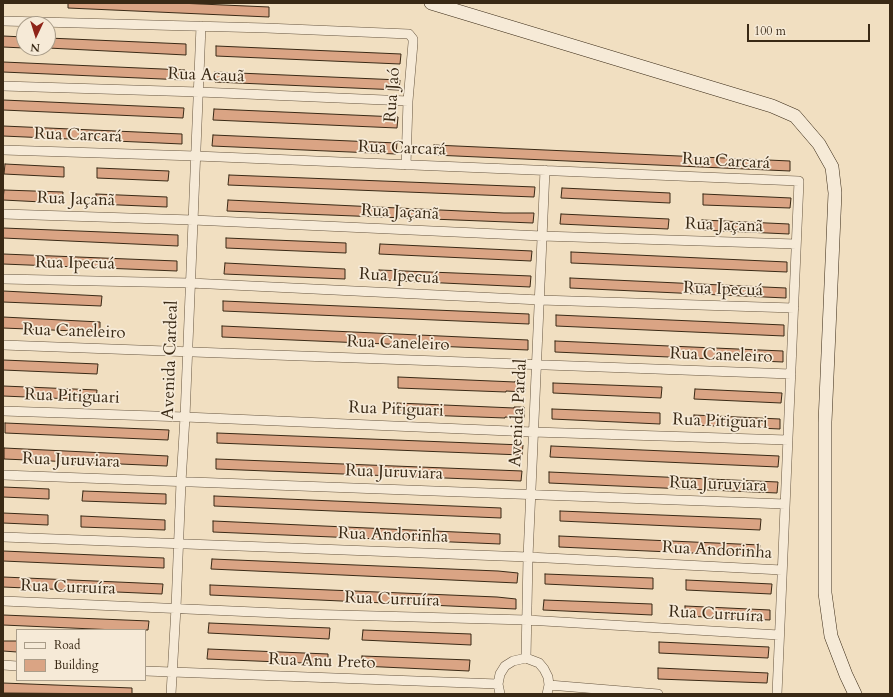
<!DOCTYPE html>
<html>
<head>
<meta charset="utf-8">
<style>
	body { margin:0 }
	#map { position:relative; width:893px; height:697px; overflow:hidden; background:#f1dfc1; font-family:Cardo,serif }
	canvas { display:block }
	.frame { position:absolute; inset:0; border:4px solid #392915; pointer-events:none }
	.legend { position:absolute; left:16px; top:629px; width:130px; height:52px; box-sizing:border-box; background:#f6ead7; border:1px solid #aa9d89; margin:0; padding:5px 7px; list-style:none; font-size:12px; color:#392915 }
	.legend li { display:flex; align-items:center; gap:8px; height:20px }
	.legend b { width:20px; border:1px solid #aa9d89 }
	.north { position:absolute; left:16px; top:16px; width:40px; height:40px; box-sizing:border-box; background:#f6ead7; border:1px solid #aa9d89; border-radius:50%; rotate:184deg; font-size:11px; font-weight:700; line-height:16px; text-align:center; color:#392915 }
	.north::after { content:''; display:block; margin:auto; width:14px; height:18px; background:#8f2418; clip-path:polygon(50% 0,100% 100%,50% 72%,0 100%) }
	.scale { position:absolute; left:747px; top:24px; width:123px; height:18px; box-sizing:border-box; border:2px solid #392915; border-top:0; padding-left:5px; font-size:12px; line-height:14px; white-space:nowrap; color:#392915; -webkit-text-stroke:3px #f6ead7; paint-order:stroke }
</style>
</head>
<body>
<div id="map">
<canvas width="893" height="697"></canvas>
<div class="frame"></div>
<ul class="legend">
<li><b style="height:5px;background:#f6ead7"></b>Road</li>
<li><b style="height:11px;background:#daa484"></b>Building</li>
</ul>
<div class="north">N</div>
<div class="scale">100 m</div>
</div>
<script>
const ctx = document.querySelector('canvas').getContext('2d');
ctx.lineJoin = 'round';
function fillPath(path, color) {
  ctx.fillStyle = color;
  ctx.fill(path, 'evenodd');
}
function poly(rows) {
  const path = new Path2D();
  for (const r of rows) {
    path.moveTo(r[0], r[1]);
    for (let i = 2; i < r.length; i += 2) path.lineTo(r[i], r[i + 1]);
  }
  return path;
}
function stroke(path, color, width, dash) {
  ctx.strokeStyle = color;
  ctx.lineWidth = width;
  ctx.lineCap = dash ? 'butt' : 'round';
  ctx.setLineDash(dash || []);
  ctx.stroke(path);
}
function write(font, color, halo, rows, align = 'center') {
  ctx.font = font + ' Cardo,serif';
  ctx.lineWidth = 3.5;
  ctx.setLineDash([]);
  ctx.textBaseline = 'middle';
  ctx.strokeStyle = halo;
  ctx.fillStyle = color;
  for (const [text, x, y, turn = 0] of rows) {
    ctx.save();
    ctx.translate(x, y);
    ctx.rotate((+turn || 0) * Math.PI / 180);
    ctx.textAlign = isNaN(turn) ? turn : align;
    if (halo) ctx.strokeText(text, 0, 0);
    ctx.fillText(text, 0, 0);
    ctx.restore();
  }
}
const building = poly([
	[68,3,178,3,269,7,269,17,68,8,68,3],
	[3,36,24,37,24,48,3,47,3,36],
	[48,38,186,44,186,55,48,48,48,38],
	[216,46,401,54,400,64,216,56,216,46],
	[3,62,185,70,185,80,3,72,3,62],
	[215,72,400,80,399,90,215,82,215,72],
	[3,100,184,108,183,118,3,110,3,100],
	[214,109,398,117,397,128,213,120,214,109],
	[3,126,182,134,182,144,3,136,3,126],
	[213,135,397,143,396,154,212,146,213,135],
	[434,145,790,161,790,171,434,155,434,145],
	[5,164,64,167,64,177,4,174,5,164],
	[97,168,169,171,168,181,97,178,97,168],
	[229,175,535,187,534,197,228,185,229,175],
	[562,188,670,193,670,203,561,198,562,188],
	[4,190,63,192,62,203,3,200,4,190],
	[96,194,167,197,167,207,96,204,96,194],
	[703,194,791,198,790,208,703,205,703,194],
	[228,200,504,213,534,213,533,223,227,211,228,200],
	[561,214,669,219,668,229,560,224,561,214],
	[702,220,789,224,789,234,702,230,702,220],
	[3,228,178,235,178,246,3,238,3,228],
	[226,238,346,243,346,253,226,248,226,238],
	[380,244,532,251,531,261,379,254,380,244],
	[571,252,787,262,787,272,571,263,571,252],
	[3,254,177,261,177,271,3,264,3,254],
	[225,263,345,269,345,279,224,274,225,263],
	[379,270,531,276,530,287,378,280,379,270],
	[570,278,786,288,786,298,570,288,570,278],
	[3,291,102,296,101,306,3,302,3,291],
	[223,301,529,314,529,324,223,311,223,301],
	[556,315,784,325,784,336,556,326,556,315],
	[3,317,100,322,100,332,3,328,3,317],
	[222,326,528,340,528,350,222,337,222,326],
	[555,341,783,351,783,362,555,352,555,341],
	[3,360,98,364,97,374,3,370,3,360],
	[398,377,515,382,515,381,525,381,525,392,506,391,506,392,398,388,398,377],
	[553,383,662,387,661,398,553,393,553,383],
	[3,386,97,390,96,400,3,396,3,386],
	[695,389,782,393,781,403,694,399,695,389],
	[397,403,514,408,514,407,524,407,524,418,505,417,505,418,397,414,397,403],
	[552,409,660,413,660,424,552,419,552,409],
	[694,415,780,419,780,429,693,425,694,415],
	[5,423,169,430,168,440,5,433,5,423],
	[217,433,523,445,522,455,217,443,217,433],
	[551,446,779,456,778,467,550,457,551,446],
	[4,448,168,456,167,466,4,459,4,448],
	[216,459,522,471,521,481,216,469,216,459],
	[549,472,778,482,777,493,549,483,549,472],
	[3,487,49,489,49,499,3,497,3,487],
	[83,491,166,494,166,504,82,501,83,491],
	[214,496,501,508,501,518,214,506,214,496],
	[560,511,761,519,760,530,560,521,560,511],
	[3,513,48,515,48,525,3,523,3,513],
	[81,516,165,520,165,530,81,527,81,516],
	[213,521,500,534,500,544,213,532,213,521],
	[559,536,760,545,759,556,559,547,559,536],
	[3,551,164,558,164,568,3,561,3,551],
	[212,559,498,571,518,573,517,583,211,569,212,559],
	[545,574,653,578,653,589,545,584,545,574],
	[3,577,163,584,162,594,3,587,3,577],
	[686,580,772,584,771,594,686,590,686,580],
	[210,585,497,597,516,599,516,609,210,595,210,585],
	[544,600,652,604,652,615,543,610,544,600],
	[685,606,770,610,770,620,685,616,685,606],
	[3,615,149,621,148,630,116,630,3,625,3,615],
	[209,623,330,628,329,639,208,633,209,623],
	[363,630,471,634,471,645,362,640,363,630],
	[3,641,17,641,17,652,3,651,3,641],
	[659,642,769,647,768,658,659,653,659,642],
	[208,649,328,654,328,664,207,659,208,649],
	[362,656,470,660,469,671,361,666,362,656],
	[658,668,768,673,767,683,658,679,658,668],
	[3,683,132,688,132,694,3,693,3,683]
]);
fillPath(building, '#daa484');
stroke(building, '#392915', 1);
const minor = poly([
	[3,21,266,28,409,34,413,39,413,43,408,101,406,165],
	[3,86,199,92,408,101],
	[3,150,196,156,799,181,777,694],
	[3,214,193,220,542,236,796,244],
	[3,279,190,283,540,300,794,308],
	[3,345,791,374],
	[3,411,185,417,533,432,788,440],
	[3,475,785,504],
	[3,537,528,557,782,570],
	[3,601,301,614,527,620,779,635],
	[526,658,528,557,545,170],
	[3,665,17,666],
	[145,671,498,684],
	[549,685,658,694],
	[171,694,176,608,181,482,185,417,201,26],
	[500,694,498,684,500,674,505,666,513,661,526,658,539,663,544,669,548,677,549,685,547,694]
]);
const secondary = poly([
	[431,3,772,106,795,116,819,144,832,167,835,193,825,422,825,593,831,636,846,675,855,694]
]);
stroke(minor, '#675640', 10);
stroke(secondary, '#392915', 14);
stroke(minor, '#f6ead7', 9);
stroke(secondary, '#f6ead7', 13);
write('17px', '#392915', '#f6ead7', [
	["Rua Acauã",206,76,2],
	["Rua Jaó",393,95,-86],
	["Rua Carcará",78,136,2],
	["Rua Carcará",402,149,2],
	["Rua Carcará",726,162,3],
	["Rua Jaçanã",76,200,2],
	["Rua Jaçanã",400,213,3],
	["Rua Jaçanã",724,226,2],
	["Rua Ipecuá",75,264,1],
	["Rua Ipecuá",399,277,3],
	["Rua Ipecuá",723,290,2],
	["Rua Caneleiro",74,332,2],
	["Rua Caneleiro",398,344,2],
	["Rua Caneleiro",721,356,2],
	["Avenida Cardeal",171,360,-88],
	["Rua Pitiguari",72,397,2],
	["Rua Pitiguari",396,410,2],
	["Avenida Pardal",519,413,-87],
	["Rua Pitiguari",720,422,2],
	["Rua Juruviara",71,461,2],
	["Rua Juruviara",394,473,2],
	["Rua Juruviara",718,485,2],
	["Rua Andorinha",393,536,2],
	["Rua Andorinha",717,551,3],
	["Rua Curruíra",68,588,2],
	["Rua Curruíra",392,600,2],
	["Rua Curruíra",716,615,3],
	["Rua Anu Preto",322,662,2]
]);
</script>
</body>
</html>
